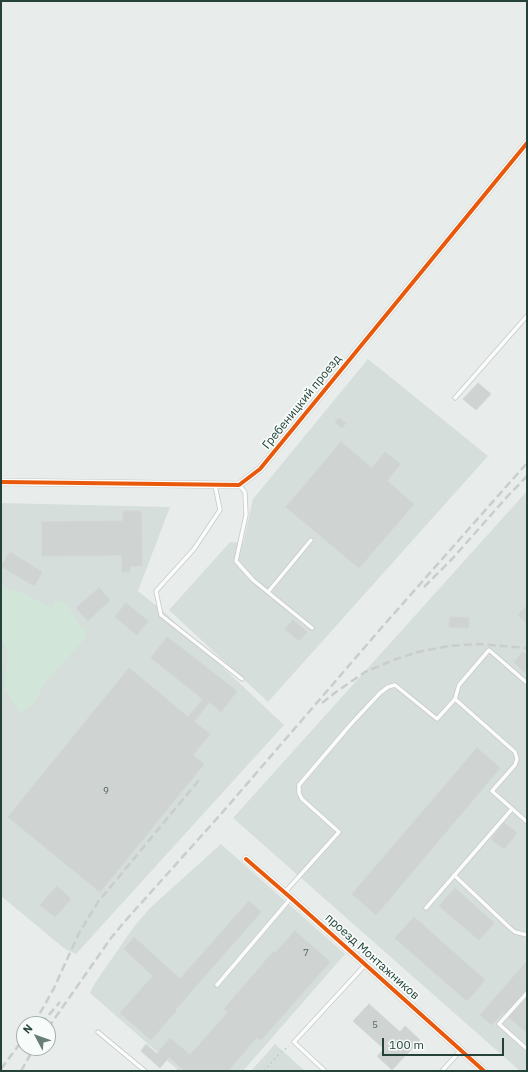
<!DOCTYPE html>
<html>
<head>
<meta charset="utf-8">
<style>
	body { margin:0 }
	#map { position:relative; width:528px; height:1072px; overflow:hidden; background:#e8edeb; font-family:"IBM Plex Sans",sans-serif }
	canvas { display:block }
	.frame { position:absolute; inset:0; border:2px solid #24423a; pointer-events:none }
	.north { position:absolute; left:16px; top:1016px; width:40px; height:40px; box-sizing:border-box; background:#f7fbf9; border:1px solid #a3b1ad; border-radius:50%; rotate:311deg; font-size:11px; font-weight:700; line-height:16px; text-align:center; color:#24423a }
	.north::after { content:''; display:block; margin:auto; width:14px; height:18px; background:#697e78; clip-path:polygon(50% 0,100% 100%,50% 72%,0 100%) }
	.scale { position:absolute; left:382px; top:1038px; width:122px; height:18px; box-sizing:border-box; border:2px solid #24423a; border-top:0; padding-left:5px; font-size:12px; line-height:14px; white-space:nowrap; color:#24423a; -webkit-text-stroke:3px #f7fbf9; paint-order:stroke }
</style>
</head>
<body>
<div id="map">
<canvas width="528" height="1072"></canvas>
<div class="frame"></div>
<div class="north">N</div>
<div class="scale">100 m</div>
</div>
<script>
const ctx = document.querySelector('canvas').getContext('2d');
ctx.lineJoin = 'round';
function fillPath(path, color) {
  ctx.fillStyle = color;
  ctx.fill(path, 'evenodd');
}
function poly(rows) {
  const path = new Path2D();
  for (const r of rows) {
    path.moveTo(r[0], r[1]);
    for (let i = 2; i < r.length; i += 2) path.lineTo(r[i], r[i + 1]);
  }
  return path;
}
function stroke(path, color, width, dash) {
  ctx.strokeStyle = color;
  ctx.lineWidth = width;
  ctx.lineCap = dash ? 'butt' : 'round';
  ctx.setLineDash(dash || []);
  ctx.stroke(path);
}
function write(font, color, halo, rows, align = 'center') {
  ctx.font = font + ' "IBM Plex Sans",sans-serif';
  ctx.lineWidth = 3.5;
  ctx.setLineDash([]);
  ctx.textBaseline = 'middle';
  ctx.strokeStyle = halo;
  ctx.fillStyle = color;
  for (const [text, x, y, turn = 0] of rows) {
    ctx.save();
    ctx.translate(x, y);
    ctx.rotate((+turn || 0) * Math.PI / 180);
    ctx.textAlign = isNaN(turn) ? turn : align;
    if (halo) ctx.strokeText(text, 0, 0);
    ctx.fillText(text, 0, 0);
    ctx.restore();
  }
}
fillPath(poly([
	[368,359,488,456,268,702,169,610,230,542,243,543,253,499],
	[527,491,527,1071,520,1071,233,818],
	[1,503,170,507,138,591,164,612,284,725,76,954,65,949,1,896],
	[221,844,345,954,243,1071,179,1071,90,993,95,983,133,928,150,908],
	[275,1044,305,1071,251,1071]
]), '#d6dedb');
fillPath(poly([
	[1,584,5,588,19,591,51,608,55,602,60,601,67,604,79,624,85,630,85,638,43,685,34,704,20,713,5,690,5,678,8,653,1,638]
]), '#d1e6d8');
const building = poly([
	[478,383,491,394,476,410,463,399,478,383],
	[339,418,346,423,342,428,335,422,339,418],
	[341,442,372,468,385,452,400,464,387,481,414,504,359,568,286,507,341,442],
	[123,511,141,511,142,566,130,566,130,572,122,572,122,555,42,556,42,522,123,521,123,511],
	[10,552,42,572,34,586,1,566,10,552],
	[99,588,110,600,88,621,76,608,99,588],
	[126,603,148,621,137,635,115,617,126,603],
	[527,605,527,624,518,615,527,605],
	[450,617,469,618,468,628,449,627,450,617],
	[293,620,307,632,299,641,285,629,293,620],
	[167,637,237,691,221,712,209,702,194,722,210,734,193,755,204,764,100,892,8,817,129,668,188,717,203,699,151,658,167,637],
	[523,652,527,655,527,669,524,672,514,662,523,652],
	[477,748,500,768,376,915,352,894,477,748],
	[504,823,517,833,504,849,491,839,504,823],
	[57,886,71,899,55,917,40,905,57,886],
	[455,888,494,923,479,940,439,906,455,888],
	[249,901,261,912,175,1010,176,1011,151,1040,120,1013,153,976,124,949,134,937,180,979,249,901],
	[414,917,485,980,467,1001,395,938,414,917],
	[295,931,330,962,261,1040,257,1037,228,1071,185,1071,169,1057,160,1068,141,1051,146,1044,157,1054,170,1038,190,1055,228,1012,224,1009,273,952,275,953,295,931],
	[527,961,527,990,525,991,505,1013,503,1012,492,1025,480,1015,527,961],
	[527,998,527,1033,509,1017,527,998],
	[369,1004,400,1032,405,1026,420,1040,392,1070,377,1056,384,1049,353,1021,369,1004]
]);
fillPath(building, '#cfd4d2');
stroke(building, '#d1d6d4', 1);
const lane = poly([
	[455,398,527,316],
	[215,485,220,510,194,549,156,591,161,615,242,679],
	[239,485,245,492,246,515,236,561,253,580,312,628],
	[268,592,311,540],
	[527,683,489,650,459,685,455,699,515,752,517,759,515,765,492,791,527,822],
	[454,875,509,927,515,932,527,935],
	[285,892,339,832,302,799,299,793,299,785,351,724,380,693,388,687,395,685,437,719,455,699],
	[426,908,512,809],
	[217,985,291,898],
	[527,993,499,1024,527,1049],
	[98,1032,145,1071],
	[325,1071,294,1042,366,964],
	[442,1071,461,1050]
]);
const street = poly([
	[1,482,239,485,260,469,527,143],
	[246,859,291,898,484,1071]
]);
stroke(lane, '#c5cac8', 5);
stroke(street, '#c5cac8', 8);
stroke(poly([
	[264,1071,278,1055,289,1046]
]), '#c3ccca', 1.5, [2, 3]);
stroke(lane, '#fcfcfc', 3.5);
stroke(street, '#fcfcfc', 7);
stroke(poly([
	[424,587,452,559,506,498,527,476],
	[322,703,336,692,365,672,396,659,418,652,449,646,479,644,527,648],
	[34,1024,54,988,79,933,98,902,199,780],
	[41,1024,60,1002],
	[48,1028,111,938,126,920,221,814,383,626,527,463],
	[1,1069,24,1038],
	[21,1071,34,1048]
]), '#c9cdcc', 2.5, [8, 4]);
stroke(poly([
	[1,482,239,485,260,469,527,143],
	[246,859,291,898,484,1071]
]), '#e8590c', 4);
write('10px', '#506761', null, [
	["9",106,791],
	["7",306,953],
	["5",375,1025]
]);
write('12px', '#24423a', '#f7fbf9', [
	["Гребеницкий проезд",302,402,-51],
	["проезд Монтажников",372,957,42]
]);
</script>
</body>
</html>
